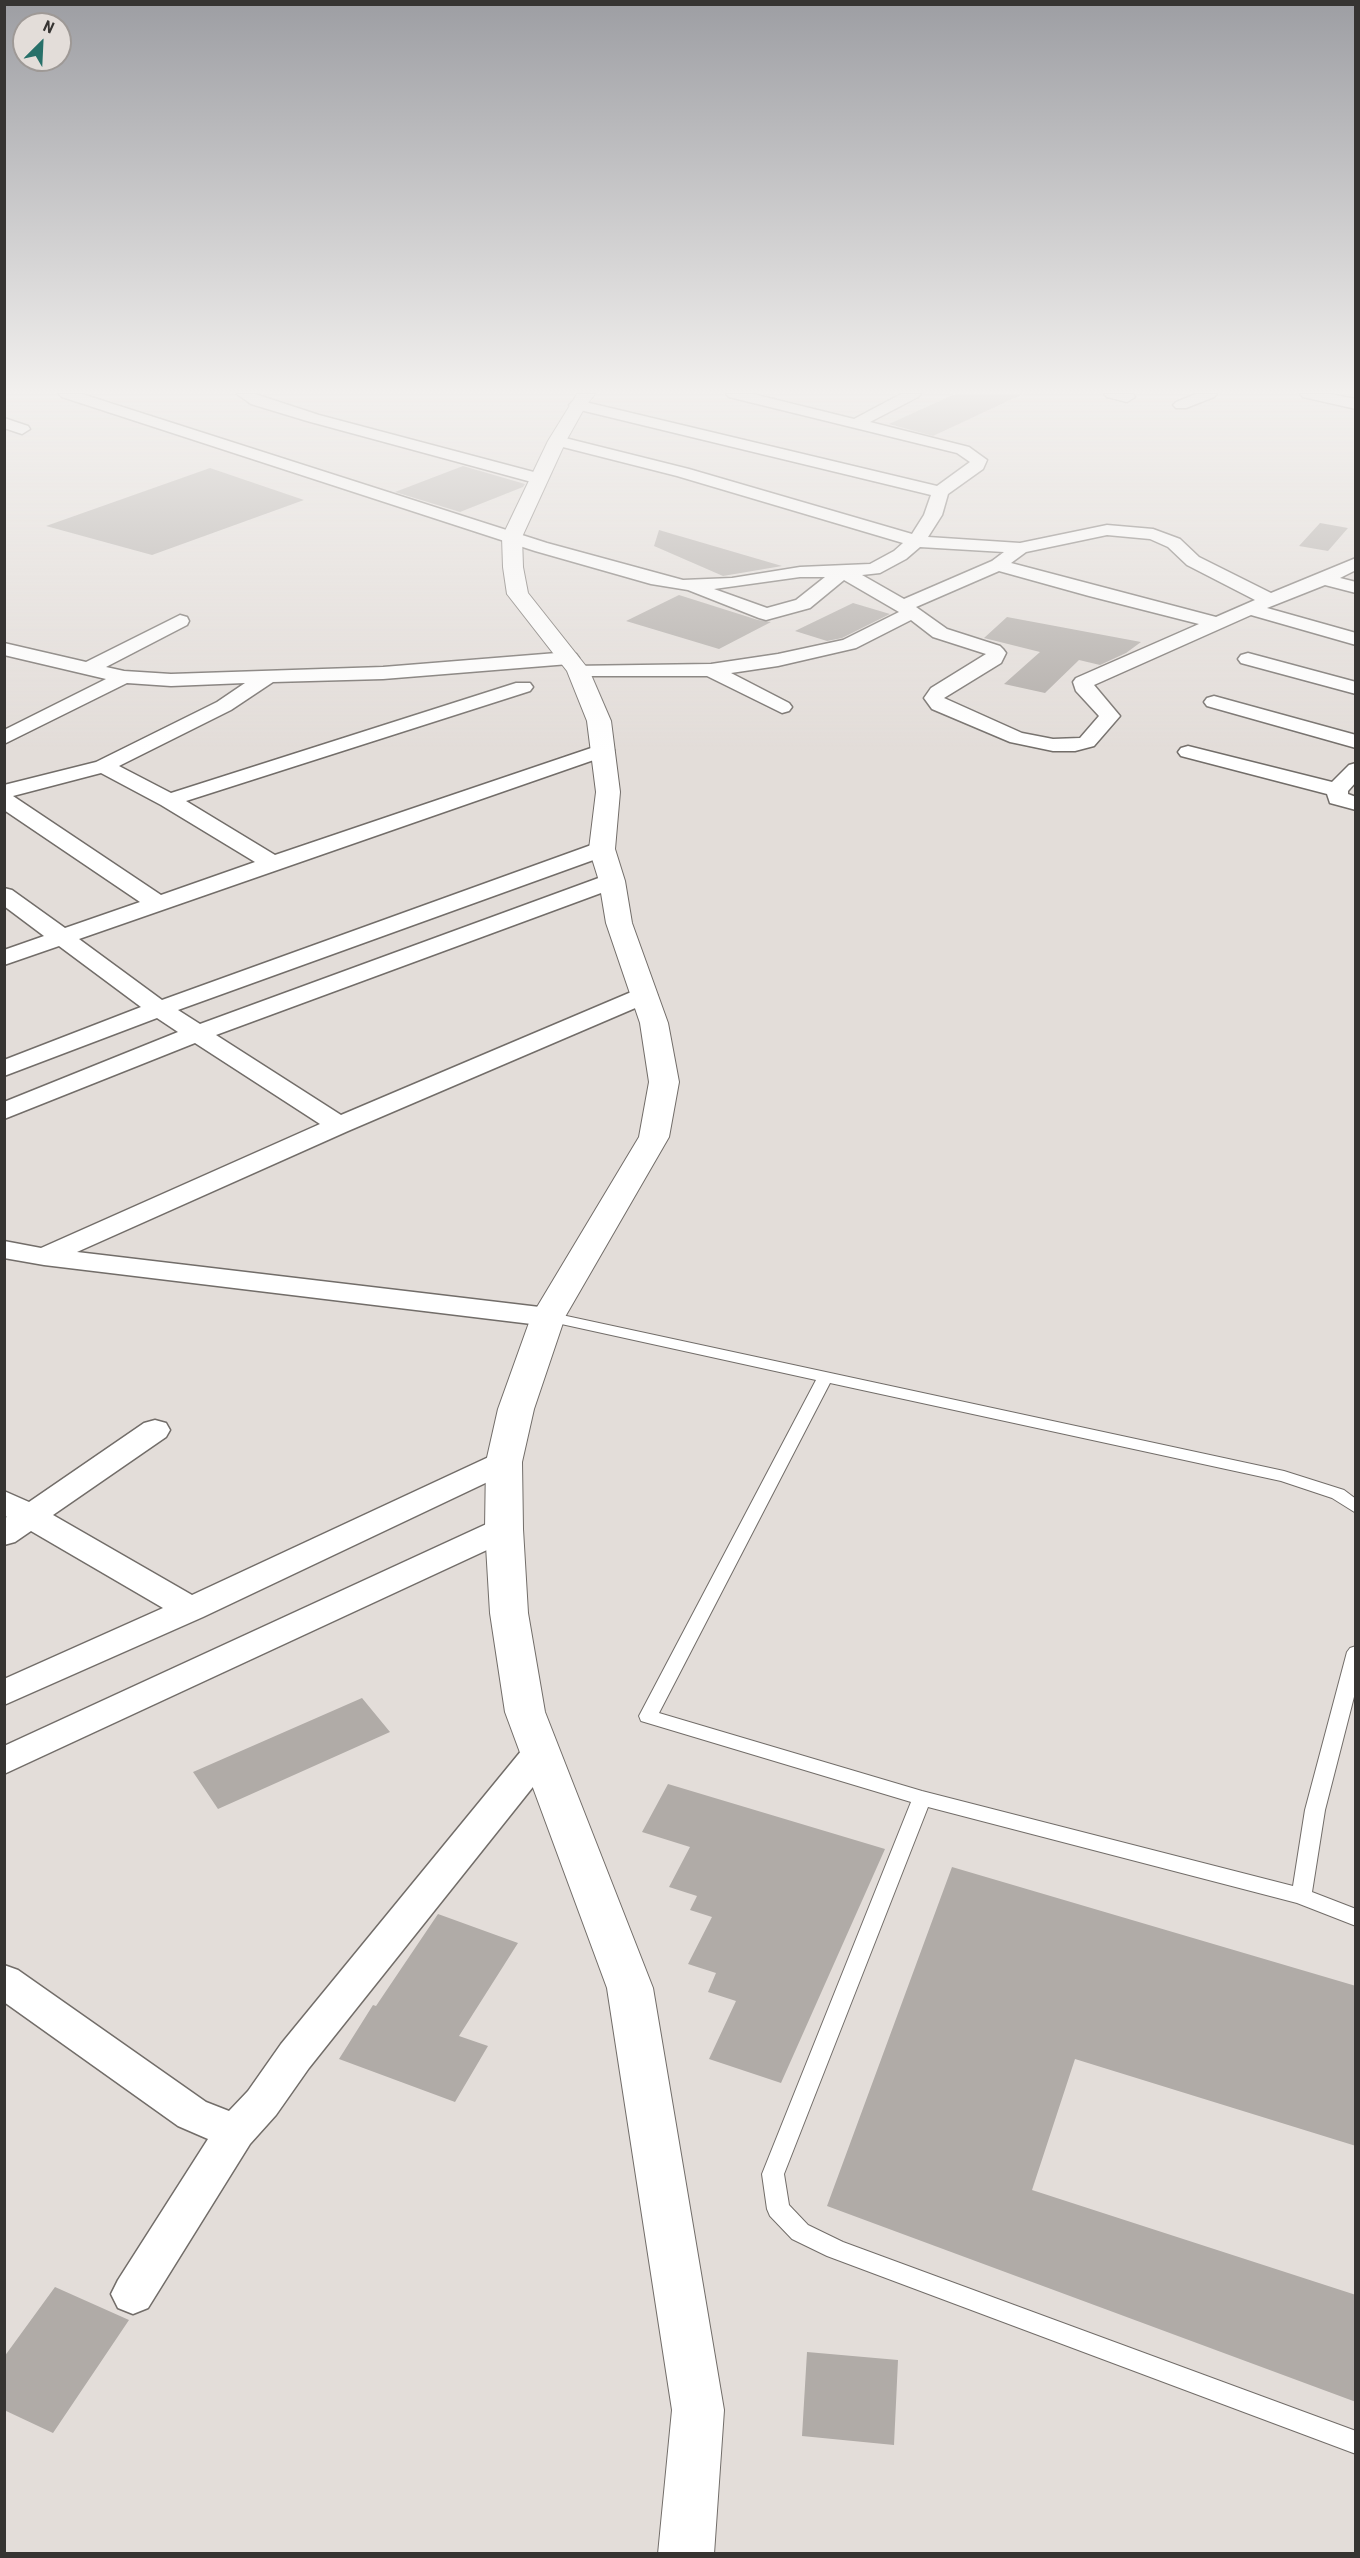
<!DOCTYPE html>
<html>
<head>
<meta charset="utf-8">
<style>
	body { margin:0 }
	#map { position:relative; width:1360px; height:2558px; overflow:hidden; background:#e3ddd9; font-family:"Roboto Condensed",sans-serif }
	canvas { display:block }
	.frame { position:absolute; inset:0; border:6px solid #363432; pointer-events:none }
	.north { position:absolute; left:12px; top:12px; width:60px; height:60px; box-sizing:border-box; background:#e3ddd9; border:2px solid #9e9996; border-radius:50%; rotate:24deg; font-size:16px; font-weight:700; line-height:24px; text-align:center; color:#363432 }
	.north::after { content:''; display:block; margin:auto; width:21px; height:27px; background:#277069; clip-path:polygon(50% 0,100% 100%,50% 72%,0 100%) }
</style>
</head>
<body>
<div id="map">
<canvas width="1360" height="2558"></canvas>
<div class="frame"></div>
<div class="north">N</div>
</div>
<script>
const ctx = document.querySelector('canvas').getContext('2d');
ctx.lineJoin = 'round';
function fillPath(path, color) {
  ctx.fillStyle = color;
  ctx.fill(path, 'evenodd');
}
function poly(rows) {
  const path = new Path2D();
  for (const r of rows) {
    path.moveTo(r[0], r[1]);
    for (let i = 2; i < r.length; i += 2) path.lineTo(r[i], r[i + 1]);
  }
  return path;
}
function stroke(path, color, width, dash) {
  ctx.strokeStyle = color;
  ctx.lineWidth = width;
  ctx.lineCap = dash ? 'butt' : 'round';
  ctx.setLineDash(dash || []);
  ctx.stroke(path);
}
fillPath(poly([
	[955,394,1023,394,933,436,889,424],
	[463,466,525,484,523,487,460,512,395,492],
	[210,468,304,500,152,555,46,526],
	[1320,523,1348,528,1328,551,1299,546],
	[659,530,782,566,723,576,654,546],
	[679,595,758,620,771,622,719,649,626,621],
	[853,603,890,614,842,638,827,641,795,631],
	[1007,617,1141,642,1126,653,1100,665,1079,660,1045,693,1004,684,1040,652,984,638],
	[362,1698,390,1732,218,1809,193,1772],
	[668,1784,885,1849,781,2083,709,2059,736,2001,708,1992,716,1973,688,1964,712,1917,690,1910,697,1896,669,1887,690,1847,642,1832],
	[952,1867,1356,1986,1356,2146,1075,2059,1032,2190,1356,2295,1356,2402,827,2206],
	[438,1914,518,1943,459,2036,488,2046,455,2102,339,2059,373,2005,376,2006],
	[55,2287,129,2320,53,2433,4,2410,4,2357],
	[807,2352,898,2360,894,2445,802,2436]
]), '#b0aba7');
const lane = poly([
	[548,1312,1284,1471,1344,1490,1356,1499,1356,1513,1332,1498,1281,1481,830,1383,659,1713,922,1791,1293,1886,1305,1810,1347,1652,1350,1648,1356,1646,1356,1689,1325,1810,1312,1892,1356,1909,1356,1926,1297,1903,928,1807,784,2174,789,2205,808,2225,843,2242,1356,2431,1356,2454,827,2256,792,2239,770,2216,767,2209,762,2174,911,1802,641,1721,639,1716,816,1380,543,1320,540,1317,543,1314,548,1312]
]);
const street = poly([
	[59,394,82,394,547,543,683,580,732,578,800,567,870,564,894,551,903,543,677,476,551,444,549,441,551,438,557,436,689,469,912,534,924,515,931,495,572,408,569,405,572,402,577,400,937,486,970,462,957,453,729,397,726,394,753,394,854,419,901,394,921,394,918,397,870,422,969,447,987,460,983,469,948,494,942,515,928,537,1020,543,1107,525,1153,529,1180,539,1199,557,1271,593,1356,558,1356,570,1340,578,1356,582,1356,593,1325,585,1267,608,1356,633,1356,645,1251,615,1094,685,1120,716,1094,746,1075,751,1053,751,1010,742,932,709,924,698,931,688,986,654,933,637,911,620,856,648,778,666,731,673,789,703,792,707,789,711,782,713,707,676,578,676,571,674,568,670,571,666,711,664,778,654,843,640,899,612,844,580,810,608,766,620,759,618,688,590,651,584,535,551,62,397,59,394],
	[1107,535,1150,539,1168,547,1187,565,1255,600,1216,617,1011,563,1026,552,1107,535],
	[920,547,1004,552,992,561,904,599,862,575,880,573,906,559,920,547],
	[999,571,1089,596,1199,624,1076,678,1073,682,1076,691,1099,716,1080,738,1053,739,1022,733,944,698,1001,663,1006,653,1003,649,1000,646,947,629,916,607,999,571],
	[800,577,825,577,796,600,767,608,714,589,800,577],
	[237,394,255,394,319,415,545,475,547,479,539,484,307,421,251,404,237,394],
	[1104,394,1133,394,1135,397,1127,402,1107,397,1104,394],
	[1196,394,1217,394,1214,397,1186,408,1176,408,1173,405,1176,402,1196,394],
	[1300,394,1330,394,1356,399,1356,409,1303,397,1300,394],
	[4,418,28,426,30,429,22,434,4,428,4,418],
	[180,615,187,617,189,621,187,625,106,667,124,671,171,674,383,667,569,652,576,654,579,658,576,662,569,664,383,679,273,682,231,710,119,766,171,793,516,683,530,683,533,687,530,691,186,801,275,855,597,746,604,744,611,746,614,750,611,754,79,939,162,1000,594,844,602,842,610,844,613,849,610,854,178,1010,200,1024,604,876,612,874,620,876,623,881,620,886,216,1035,341,1115,636,990,645,988,654,990,657,995,654,1000,348,1131,77,1252,548,1308,558,1311,563,1317,558,1323,548,1326,44,1265,4,1258,4,1241,41,1248,320,1124,195,1043,4,1119,4,1102,178,1032,157,1018,4,1076,4,1060,141,1007,59,946,4,965,4,950,44,936,4,906,4,888,12,890,65,928,140,902,4,810,4,785,96,762,217,702,245,683,171,686,127,683,4,744,4,730,106,679,4,655,4,643,86,662,180,615],
	[101,773,161,805,255,862,161,895,13,796,101,773],
	[1248,653,1356,682,1356,694,1241,663,1238,659,1241,655,1248,653],
	[1214,696,1356,735,1356,748,1207,706,1204,702,1207,698,1214,696],
	[1188,746,1332,782,1349,765,1356,763,1356,782,1348,791,1348,794,1356,797,1356,810,1330,803,1327,794,1181,756,1178,752,1181,748,1188,746],
	[155,1420,166,1423,170,1430,166,1437,53,1515,192,1595,493,1455,504,1452,515,1455,520,1462,515,1469,203,1617,4,1705,4,1679,163,1608,31,1531,15,1542,4,1545,4,1518,7,1517,4,1515,4,1491,29,1502,144,1423,155,1420],
	[504,1518,515,1521,520,1529,515,1537,4,1774,4,1746,493,1521,504,1518],
	[539,1741,552,1745,557,1754,552,1763,309,2068,276,2115,250,2144,148,2308,133,2314,118,2308,111,2294,118,2280,208,2139,178,2126,4,2002,4,1965,18,1970,206,2102,229,2111,248,2091,281,2044,526,1745,539,1741]
]);
const secondary = poly([
	[577,394,595,394,585,407,566,441,522,537,523,567,528,593,589,670,611,721,620,792,615,849,625,881,632,923,668,1023,679,1082,669,1137,565,1317,534,1409,522,1462,523,1529,528,1613,545,1712,653,1988,724,2410,714,2554,658,2554,672,2410,607,1988,505,1712,490,1613,485,1529,486,1462,498,1409,531,1317,639,1137,649,1082,640,1023,606,923,599,881,589,849,596,792,587,721,567,671,507,594,503,567,502,537,548,441,577,394]
]);
stroke(lane, '#726d69', 2);
stroke(street, '#726d69', 3);
stroke(secondary, '#726d69', 2);
fillPath(lane, '#fff');
fillPath(street, '#fff');
fillPath(secondary, '#fff');
const sky = ctx.createLinearGradient(0, 0, 0, 752);
sky.addColorStop(0, '#9d9ea3');
sky.addColorStop(0.52, '#f2f0ee');
sky.addColorStop(1, '#f2f0ee00');
ctx.fillStyle = sky;
ctx.fillRect(0, 0, 1360, 752);
</script>
</body>
</html>
